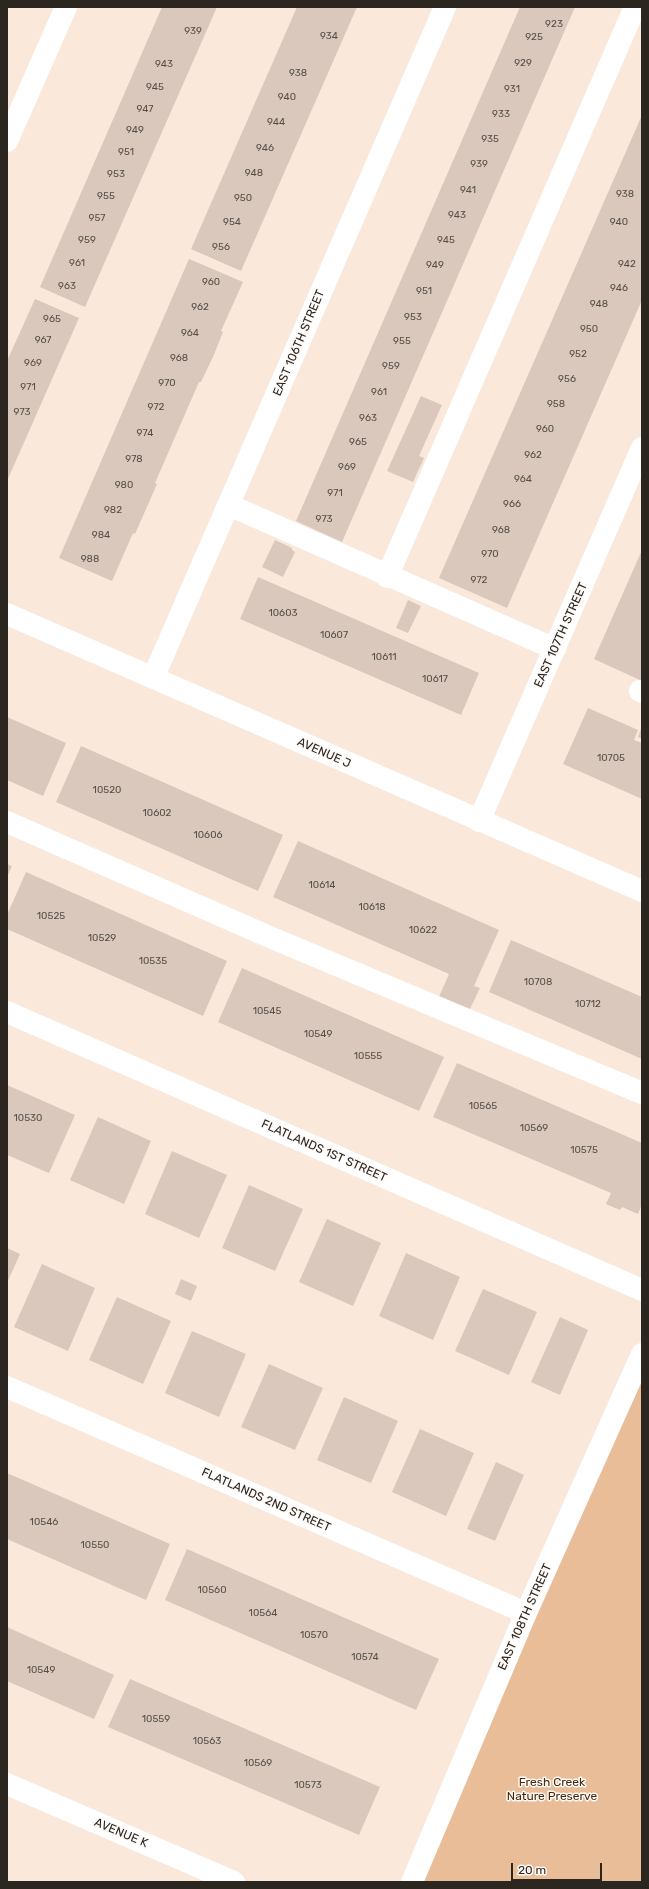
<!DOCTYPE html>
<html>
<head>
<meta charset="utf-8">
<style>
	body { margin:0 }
	#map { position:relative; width:649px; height:1889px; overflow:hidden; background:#fae9db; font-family:Rubik,sans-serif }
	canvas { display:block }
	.frame { position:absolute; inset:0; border:8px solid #2c2621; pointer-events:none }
	.scale { position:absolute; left:511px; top:1863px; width:91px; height:18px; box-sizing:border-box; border:2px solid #2c2621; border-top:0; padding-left:5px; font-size:12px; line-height:14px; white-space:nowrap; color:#2c2621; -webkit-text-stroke:3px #fdf9f6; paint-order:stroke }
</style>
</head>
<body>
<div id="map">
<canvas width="649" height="1889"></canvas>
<div class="frame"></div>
<div class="scale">20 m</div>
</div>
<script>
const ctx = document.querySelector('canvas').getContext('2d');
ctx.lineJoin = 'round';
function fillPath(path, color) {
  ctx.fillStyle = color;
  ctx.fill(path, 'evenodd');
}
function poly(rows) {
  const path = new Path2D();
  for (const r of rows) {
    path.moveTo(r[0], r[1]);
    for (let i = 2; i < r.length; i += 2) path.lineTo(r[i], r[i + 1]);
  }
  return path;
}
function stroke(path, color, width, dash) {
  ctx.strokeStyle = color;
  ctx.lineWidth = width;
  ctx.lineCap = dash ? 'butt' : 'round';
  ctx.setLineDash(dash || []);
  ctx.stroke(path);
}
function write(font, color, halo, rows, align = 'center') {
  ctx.font = font + ' Rubik,sans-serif';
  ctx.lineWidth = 3;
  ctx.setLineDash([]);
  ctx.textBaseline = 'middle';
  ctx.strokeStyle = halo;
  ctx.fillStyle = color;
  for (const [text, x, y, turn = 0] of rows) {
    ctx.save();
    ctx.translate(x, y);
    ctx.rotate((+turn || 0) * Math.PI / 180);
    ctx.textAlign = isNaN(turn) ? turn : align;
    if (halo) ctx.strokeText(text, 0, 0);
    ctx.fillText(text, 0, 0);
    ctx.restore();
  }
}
fillPath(poly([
	[642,1355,642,1882,413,1882]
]), '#e9bd98');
fillPath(poly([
	[162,7,217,7,85,307,40,287],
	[297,7,357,7,241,271,191,249],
	[520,7,575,7,342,542,296,521],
	[642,115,642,300,507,608,439,578],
	[189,259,243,282,221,331,223,332,213,357,201,382,199,382,155,483,157,484,135,534,133,533,112,581,59,558],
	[35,299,79,318,7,481,7,361],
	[421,396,442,405,419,456,424,458,413,482,387,471],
	[275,540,292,548,292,550,295,552,283,577,262,567],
	[642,550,642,681,594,659],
	[258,577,479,673,461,715,240,619],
	[408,600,421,606,408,633,396,628],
	[588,708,638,730,634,740,642,743,642,799,563,764],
	[7,717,66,743,43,796,7,780],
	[642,726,642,739,638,737],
	[81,746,283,835,258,891,56,802],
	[298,841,499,930,474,986,480,988,468,1013,438,999,449,974,273,897],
	[7,864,12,866,7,877],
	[26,872,227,961,203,1016,7,929,7,915],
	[511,940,642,997,642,1059,489,992],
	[242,968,444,1057,419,1111,218,1022],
	[457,1063,642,1143,642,1204,638,1214,622,1207,620,1210,606,1204,611,1193,433,1117],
	[7,1085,75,1115,49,1173,7,1155],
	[98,1117,151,1141,124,1204,70,1180],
	[172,1151,227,1175,199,1238,145,1214],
	[249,1185,303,1209,275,1271,222,1248],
	[327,1219,381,1243,353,1306,299,1282],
	[7,1248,20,1254,7,1283],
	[406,1253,460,1277,433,1340,379,1316],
	[42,1264,95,1288,68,1351,14,1327],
	[181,1279,197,1286,191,1301,175,1294],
	[483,1289,537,1312,509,1375,455,1351],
	[117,1297,171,1321,143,1384,89,1360],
	[560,1317,588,1330,560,1395,531,1382],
	[192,1331,246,1354,219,1417,165,1393],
	[269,1364,323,1388,295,1450,241,1427],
	[344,1397,398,1421,371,1483,317,1460],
	[420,1429,474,1453,446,1516,392,1492],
	[496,1462,524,1475,495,1541,467,1529],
	[7,1473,170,1544,146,1600,7,1539],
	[187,1549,439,1659,416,1710,165,1600],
	[7,1627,114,1675,94,1719,7,1681],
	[130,1679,380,1787,359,1835,108,1727]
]), '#d9c8bb');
stroke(poly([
	[7,141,66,7],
	[229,505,555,649],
	[387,577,635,7],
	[7,614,642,891],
	[153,678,445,7],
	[640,691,642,692],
	[479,821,642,448],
	[7,822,272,938,642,1093],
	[7,1012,642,1290],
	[7,1387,526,1613],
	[7,1784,234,1882],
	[412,1882,526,1613,642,1354]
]), '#fff', 22);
write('10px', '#574e48', null, [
	["923",554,24],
	["939",193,31],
	["934",329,36],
	["925",534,37],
	["929",523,63],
	["943",164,64],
	["938",298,73],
	["945",155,87],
	["931",512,89],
	["940",287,97],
	["947",145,109],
	["933",501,114],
	["944",276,122],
	["949",135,130],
	["935",490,139],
	["946",265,148],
	["951",126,152],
	["939",479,164],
	["948",254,173],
	["953",116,174],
	["941",468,190],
	["938",625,194],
	["955",106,196],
	["950",243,198],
	["943",457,215],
	["957",97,218],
	["954",232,222],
	["940",619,222],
	["959",87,240],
	["945",446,240],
	["956",221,247],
	["961",77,263],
	["942",627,264],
	["949",435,265],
	["960",211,282],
	["963",67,286],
	["946",619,288],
	["951",424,291],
	["948",599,304],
	["962",200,307],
	["953",413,317],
	["965",52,319],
	["950",589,329],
	["964",190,333],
	["967",43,340],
	["955",402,341],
	["952",578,354],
	["968",179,358],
	["969",33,363],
	["959",391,366],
	["956",567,379],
	["970",167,383],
	["971",28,387],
	["961",379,392],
	["958",556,404],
	["972",156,407],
	["973",22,412],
	["963",368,418],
	["960",545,429],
	["974",145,433],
	["965",358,442],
	["962",533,455],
	["978",134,459],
	["969",347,467],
	["964",523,479],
	["980",124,485],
	["971",335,493],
	["966",512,504],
	["982",113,510],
	["973",324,519],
	["968",501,530],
	["984",101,535],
	["970",490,554],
	["988",90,559],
	["972",479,580],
	["10603",283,613],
	["10607",334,635],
	["10611",384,657],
	["10617",435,679],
	["10705",611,758],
	["10520",107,790],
	["10602",157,813],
	["10606",208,835],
	["10614",322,885],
	["10618",372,907],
	["10525",51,916],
	["10622",423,930],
	["10529",102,938],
	["10535",153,961],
	["10708",538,982],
	["10712",588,1004],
	["10545",267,1011],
	["10549",318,1034],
	["10555",368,1056],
	["10565",483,1106],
	["10530",28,1118],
	["10569",534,1128],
	["10575",584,1150],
	["10546",44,1522],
	["10550",95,1545],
	["10560",212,1590],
	["10564",263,1613],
	["10570",314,1635],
	["10574",365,1657],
	["10549",41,1670],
	["10559",156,1719],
	["10563",207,1741],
	["10569",258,1763],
	["10573",308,1785]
]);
write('12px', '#2c2621', '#fdf9f6', [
	["EAST 106TH STREET",299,343,-67],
	["EAST 107TH STREET",561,635,-66],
	["AVENUE J",324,753,24],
	["FLATLANDS 1ST STREET",324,1151,24],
	["FLATLANDS 2ND STREET",266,1500,24],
	["EAST 108TH STREET",525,1617,-66],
	["AVENUE K",121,1833,23]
]);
write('12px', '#462a0e', '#fdf9f6', [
	["Fresh Creek",552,1783],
	["Nature Preserve",552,1797]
]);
</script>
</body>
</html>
